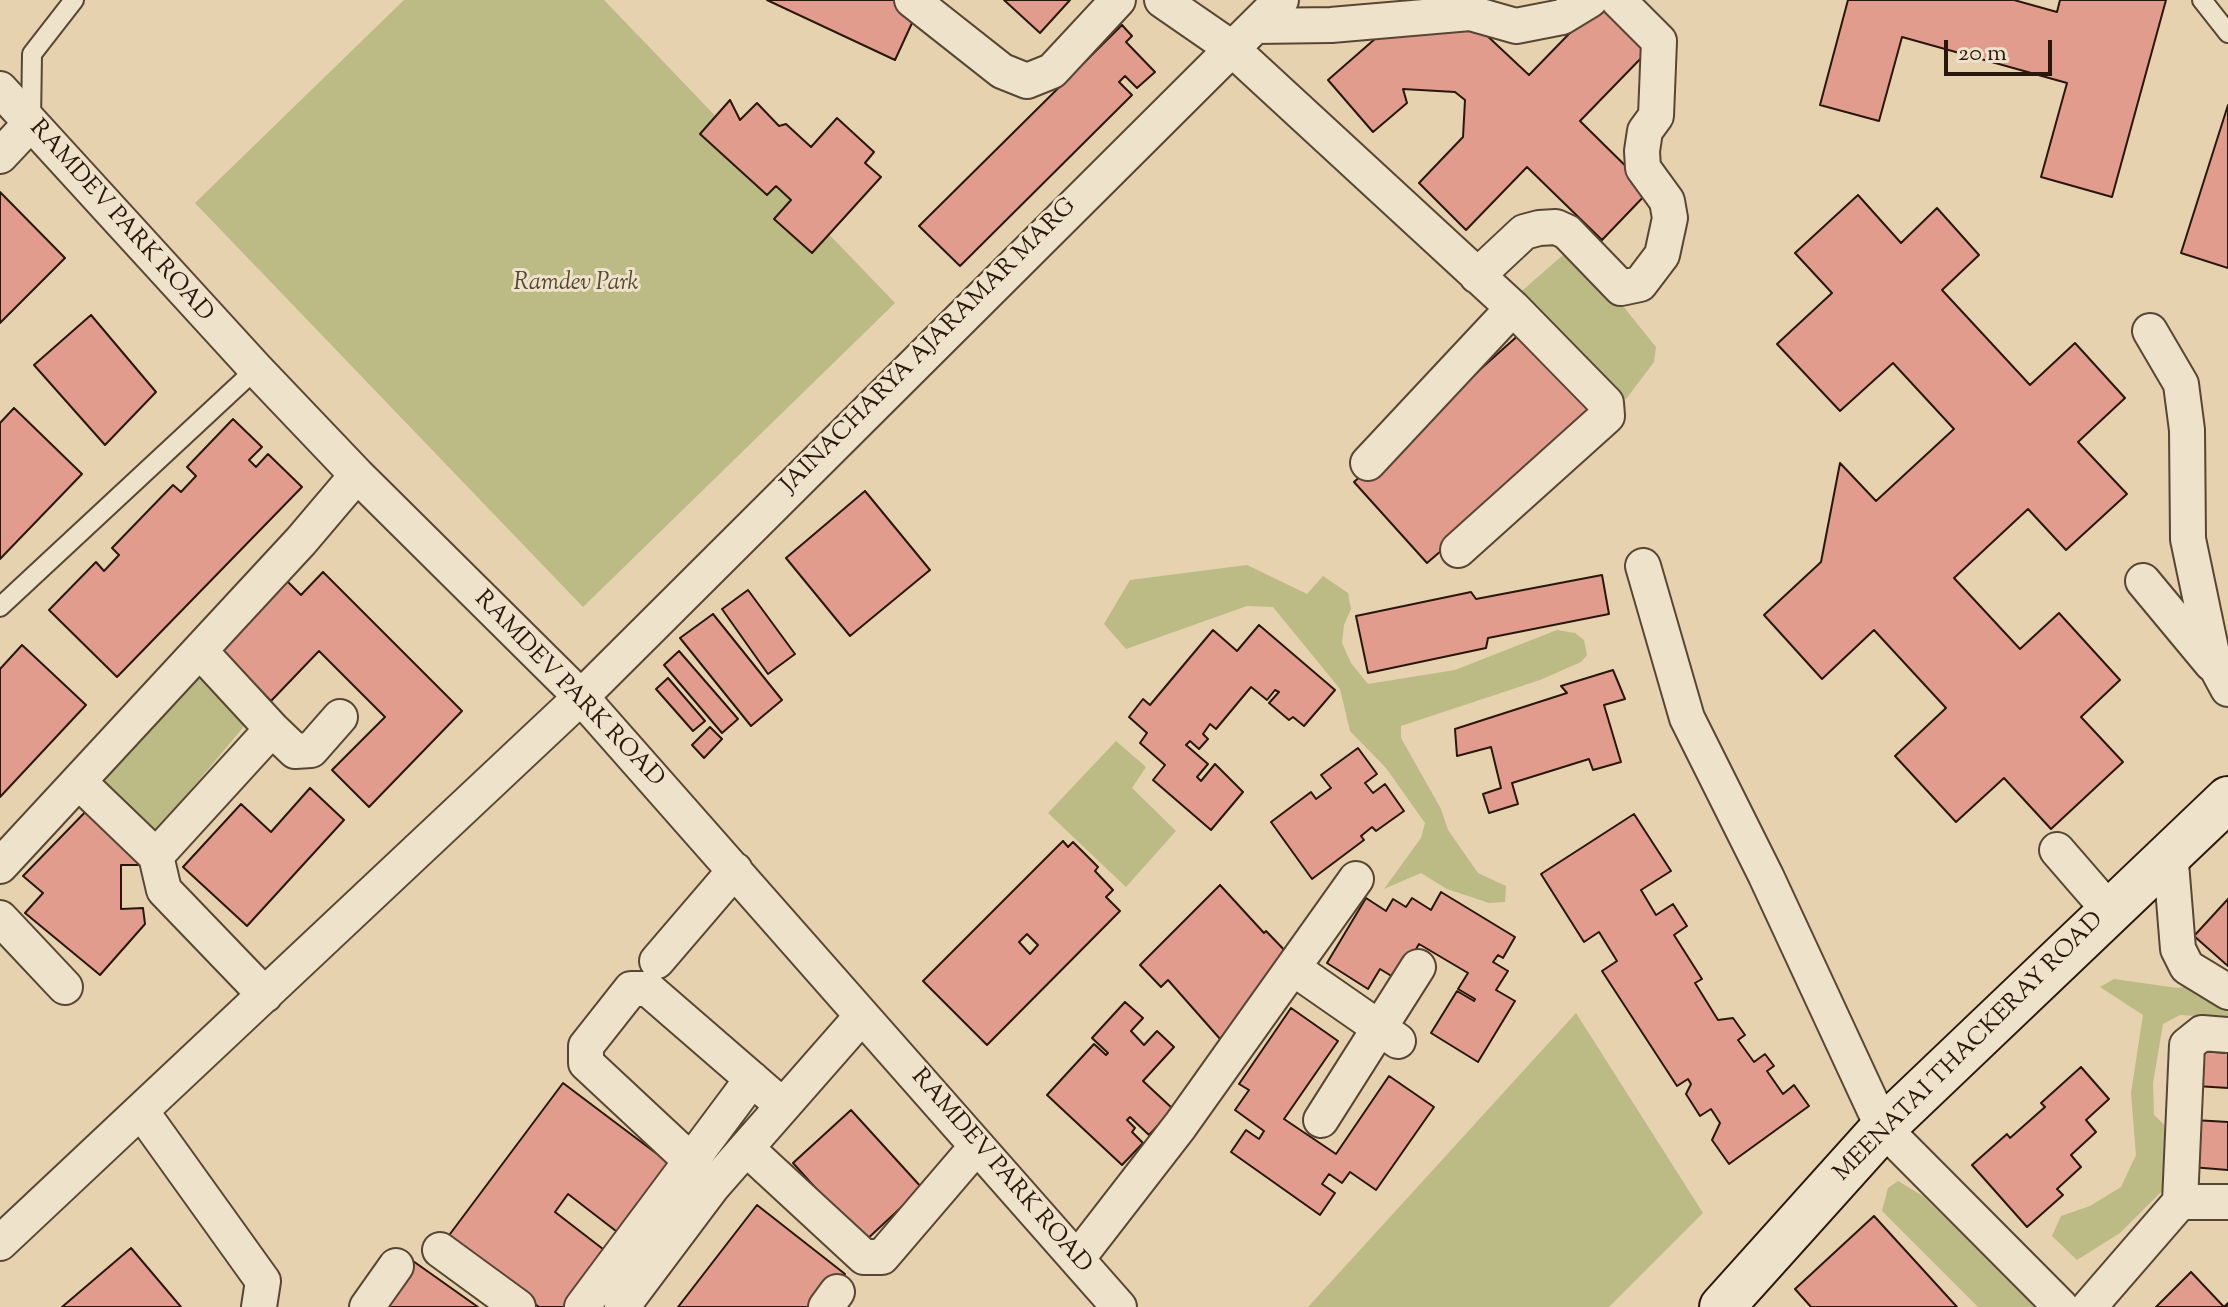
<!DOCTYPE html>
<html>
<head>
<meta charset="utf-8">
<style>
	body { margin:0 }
	#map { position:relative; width:2228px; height:1307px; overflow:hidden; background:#e6d2ae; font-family:"Sorts Mill Goudy",serif }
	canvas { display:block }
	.scale { position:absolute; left:1944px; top:40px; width:108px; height:36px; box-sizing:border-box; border:4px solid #29170c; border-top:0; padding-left:10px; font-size:24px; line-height:28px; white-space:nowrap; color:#29170c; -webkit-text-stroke:6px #efe2ca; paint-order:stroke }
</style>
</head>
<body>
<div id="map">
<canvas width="2228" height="1307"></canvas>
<div class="scale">20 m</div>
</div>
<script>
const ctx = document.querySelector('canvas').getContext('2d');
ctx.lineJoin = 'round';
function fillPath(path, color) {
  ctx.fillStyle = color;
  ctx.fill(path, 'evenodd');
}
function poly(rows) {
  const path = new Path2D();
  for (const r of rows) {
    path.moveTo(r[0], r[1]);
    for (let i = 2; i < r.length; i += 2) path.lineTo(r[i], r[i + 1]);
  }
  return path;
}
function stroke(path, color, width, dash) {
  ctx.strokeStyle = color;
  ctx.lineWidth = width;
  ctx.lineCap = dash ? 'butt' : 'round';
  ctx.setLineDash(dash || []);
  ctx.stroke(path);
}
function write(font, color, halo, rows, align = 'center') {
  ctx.font = font + ' "Sorts Mill Goudy",serif';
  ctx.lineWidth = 6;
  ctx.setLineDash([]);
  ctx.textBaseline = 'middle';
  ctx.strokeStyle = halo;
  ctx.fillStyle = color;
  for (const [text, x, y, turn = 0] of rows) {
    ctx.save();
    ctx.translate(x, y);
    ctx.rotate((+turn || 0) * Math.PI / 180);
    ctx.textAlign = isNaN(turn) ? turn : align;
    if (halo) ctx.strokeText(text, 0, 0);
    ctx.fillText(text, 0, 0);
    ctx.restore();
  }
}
fillPath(poly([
	[404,0,604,0,895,303,583,607,195,203],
	[1563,255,1614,295,1656,347,1654,362,1626,399,1591,387,1516,296],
	[1247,565,1307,594,1323,576,1348,593,1351,609,1344,625,1342,643,1351,663,1368,684,1455,670,1557,630,1575,633,1584,640,1587,655,1581,662,1540,680,1401,726,1401,738,1441,809,1448,830,1478,873,1506,886,1505,902,1489,903,1447,889,1421,873,1384,889,1421,838,1425,823,1386,768,1350,731,1340,689,1273,607,1247,606,1126,649,1104,624,1130,580],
	[207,664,251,718,154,834,97,777],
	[1116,741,1146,767,1132,788,1176,831,1126,887,1048,813],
	[2114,979,2177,988,2211,982,2228,987,2228,1018,2180,1015,2163,1024,2153,1083,2154,1115,2174,1134,2180,1173,2120,1233,2077,1260,2052,1236,2061,1216,2090,1206,2121,1187,2136,1155,2131,1093,2143,1015,2100,987],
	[1576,1013,1703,1213,1609,1307,1308,1307],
	[1898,1181,1923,1196,2036,1307,1978,1307,1882,1211,1888,1188]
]), '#bcba85');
const building = poly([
	[767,0,898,0,918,10,895,60,767,0],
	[1004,0,1070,0,1040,33,1004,0],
	[1848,0,2014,0,2057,12,2060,0,2166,0,2112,197,2041,177,2067,83,1902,37,1879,121,1820,105,1848,0],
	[1599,3,1648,51,1580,121,1650,190,1602,240,1527,167,1466,230,1419,183,1463,137,1465,100,1455,92,1403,89,1407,103,1373,132,1328,80,1384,31,1482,31,1529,75,1599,3],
	[1122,25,1132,36,1126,42,1155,72,1137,88,1125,76,1119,82,1132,95,960,266,919,226,1122,25],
	[730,100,740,120,757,103,779,126,786,124,811,147,837,118,874,152,865,163,881,177,812,253,774,219,791,200,776,186,767,195,700,134,730,100],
	[2228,105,2228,268,2181,253,2228,105],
	[0,192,65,258,0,323,0,192],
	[1858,195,1901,243,1937,208,1979,255,1942,290,2030,385,2075,343,2125,398,2078,442,2127,494,2066,550,2028,509,1954,578,2020,649,2059,613,2120,680,2081,717,2123,762,2051,829,2004,778,1956,822,1895,756,1946,708,1874,630,1822,679,1764,615,1821,562,1840,463,1876,501,1954,429,1893,363,1840,411,1777,344,1832,293,1795,253,1858,195],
	[91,315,156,392,105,445,34,365,91,315],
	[1522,332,1596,417,1427,563,1354,482,1522,332],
	[14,408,82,474,0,559,0,423,14,408],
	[233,419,262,447,249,460,256,467,268,454,302,487,117,677,49,610,96,562,104,571,119,555,112,548,173,485,181,492,196,476,187,467,233,419],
	[865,491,930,570,850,636,786,558,865,491],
	[323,572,462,711,369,807,332,770,385,717,319,651,271,701,218,647,286,580,301,595,323,572],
	[1602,575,1609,614,1488,638,1486,648,1368,673,1356,616,1471,592,1476,599,1602,575],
	[748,590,795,654,768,674,722,609,748,590],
	[713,614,782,700,751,726,680,638,713,614],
	[1259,625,1335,690,1304,726,1293,717,1289,720,1269,703,1279,692,1275,690,1267,700,1251,687,1216,729,1210,724,1203,734,1208,739,1199,749,1190,741,1186,745,1208,764,1197,777,1201,781,1215,764,1243,792,1211,830,1153,780,1165,765,1140,743,1147,733,1129,717,1143,699,1150,705,1213,630,1237,651,1259,625],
	[22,645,86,705,0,797,0,669,22,645],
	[679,651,738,719,722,733,664,665,679,651],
	[1613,670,1625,699,1604,705,1621,762,1593,770,1589,759,1512,783,1518,804,1489,813,1483,794,1501,788,1491,747,1457,756,1455,729,1567,693,1561,686,1613,670],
	[668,678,705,721,693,731,656,689,668,678],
	[710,727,722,739,704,758,692,745,710,727],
	[1358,748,1377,774,1365,783,1373,793,1385,784,1404,811,1376,831,1372,827,1361,836,1364,840,1312,879,1271,822,1311,792,1316,799,1331,788,1321,775,1358,748],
	[310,788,344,820,247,926,183,867,241,804,271,832,310,788],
	[93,804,144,865,121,865,121,909,143,908,145,924,100,975,25,913,43,893,23,876,93,804],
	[1634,814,1671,871,1641,890,1656,915,1673,904,1687,926,1674,935,1702,979,1695,983,1718,1020,1733,1018,1745,1035,1738,1040,1754,1062,1765,1054,1774,1066,1767,1071,1783,1094,1794,1085,1809,1106,1729,1164,1712,1140,1720,1123,1711,1109,1700,1116,1686,1094,1691,1084,1688,1079,1677,1086,1602,971,1617,961,1599,932,1584,942,1541,874,1634,814],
	[1063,841,1068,847,1073,842,1098,867,1095,871,1113,890,1106,897,1120,911,987,1045,923,981,1063,841],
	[1027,934,1038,945,1030,954,1019,942,1027,934],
	[1220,885,1264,933,1266,931,1293,959,1221,1040,1168,980,1161,987,1140,965,1220,885],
	[1441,892,1515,937,1503,958,1498,955,1493,962,1508,971,1496,990,1515,1001,1478,1062,1431,1033,1457,991,1474,1001,1475,999,1458,989,1468,973,1419,944,1398,980,1380,969,1368,989,1327,963,1366,898,1386,911,1393,899,1406,907,1412,898,1431,910,1441,892],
	[2228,899,2228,966,2194,936,2228,899],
	[1125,1002,1143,1018,1131,1031,1144,1045,1157,1031,1174,1047,1143,1081,1173,1109,1149,1135,1130,1117,1127,1120,1135,1128,1132,1132,1143,1143,1122,1165,1047,1095,1094,1044,1106,1055,1108,1053,1092,1038,1125,1002],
	[1291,1008,1338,1041,1284,1119,1336,1154,1389,1076,1434,1107,1376,1190,1350,1172,1342,1183,1329,1174,1322,1184,1335,1193,1320,1215,1231,1152,1246,1130,1259,1139,1264,1131,1235,1110,1249,1090,1239,1084,1291,1008],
	[2199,1051,2228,1053,2228,1088,2196,1086,2199,1051],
	[2081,1067,2109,1099,2086,1120,2096,1132,2071,1155,2081,1167,2057,1189,2063,1195,2027,1227,1972,1165,2007,1134,2010,1138,2045,1107,2041,1103,2081,1067],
	[563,1083,677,1169,625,1238,568,1194,555,1212,612,1256,573,1307,539,1307,447,1238,563,1083],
	[851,1110,922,1188,864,1242,793,1163,851,1110],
	[2194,1120,2228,1122,2228,1170,2191,1167,2194,1120],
	[757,1205,845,1274,819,1307,678,1307,757,1205],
	[1874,1216,1957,1307,1811,1307,1795,1289,1874,1216],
	[131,1248,181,1307,62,1307,131,1248],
	[413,1261,478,1307,381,1307,413,1261],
	[2191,1272,2224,1307,2228,1303,2228,1307,2156,1307,2191,1272]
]);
fillPath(building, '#e19c8d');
stroke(building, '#29170c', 2);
const lane = poly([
	[2202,0,2228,33],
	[31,121,32,54,74,0],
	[0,607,256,369]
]);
const street = poly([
	[912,0,1002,71,1027,81,1052,71,1118,0],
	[1162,0,1230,47,1513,308,1606,403,1607,416,1458,550],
	[1255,26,1331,25,1470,13,1516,26,1562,17,1590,0],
	[0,89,256,369,357,475,581,697,1119,1307],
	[0,156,30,124],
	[1477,276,1524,232,1539,228,1556,227,1567,232,1621,288,1640,284,1662,255,1670,218,1667,201,1643,168,1642,151,1645,131,1656,116,1659,41,1618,0],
	[2150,331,2181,384,2187,430,2188,539,2214,663,2228,689],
	[1368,463,1513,308],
	[1643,566,1687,718,1766,876,1883,1128,2061,1307],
	[2143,581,2212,664],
	[272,729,295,751,311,750,340,717],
	[79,782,156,856,272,729,200,651],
	[2057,850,2109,910],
	[2170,851,2178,949,2187,967,2228,992],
	[156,856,164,890,265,995],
	[0,866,301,541,357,475],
	[0,918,65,987],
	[657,961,735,870],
	[1293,968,1398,1041],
	[141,1111,263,1281,259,1307],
	[1321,1120,1418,967],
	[746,1148,864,1257,882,1257,977,1146],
	[691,1161,586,1063,586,1046,631,989,648,989,783,1106],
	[2180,1202,2228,1202],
	[0,1243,581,697,1281,0],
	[440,1250,518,1307],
	[1077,1259,1180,1126,1356,879],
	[367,1307,396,1266],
	[582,1307,752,1079],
	[622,1307,712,1187,862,1016],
	[826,1307,837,1292],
	[2089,1307,2180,1202,2187,1045,2202,1033,2228,1035]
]);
const secondary = poly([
	[1722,1307,1883,1128,2228,799]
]);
stroke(lane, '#584634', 22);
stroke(street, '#584634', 38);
stroke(secondary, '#29170c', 48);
stroke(lane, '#efe2ca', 18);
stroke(street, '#efe2ca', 34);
stroke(secondary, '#efe2ca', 44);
write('24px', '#29170c', '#efe2ca', [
	["RAMDEV PARK ROAD",120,222,48],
	["JAINACHARYA AJARAMAR MARG",930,347,-45],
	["RAMDEV PARK ROAD",568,690,46],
	["MEENATAI THACKERAY ROAD",1970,1048,-45],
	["RAMDEV PARK ROAD",1000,1172,49]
]);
write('italic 24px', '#554830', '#efe2ca', [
	["Ramdev Park",576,285]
]);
</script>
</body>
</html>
